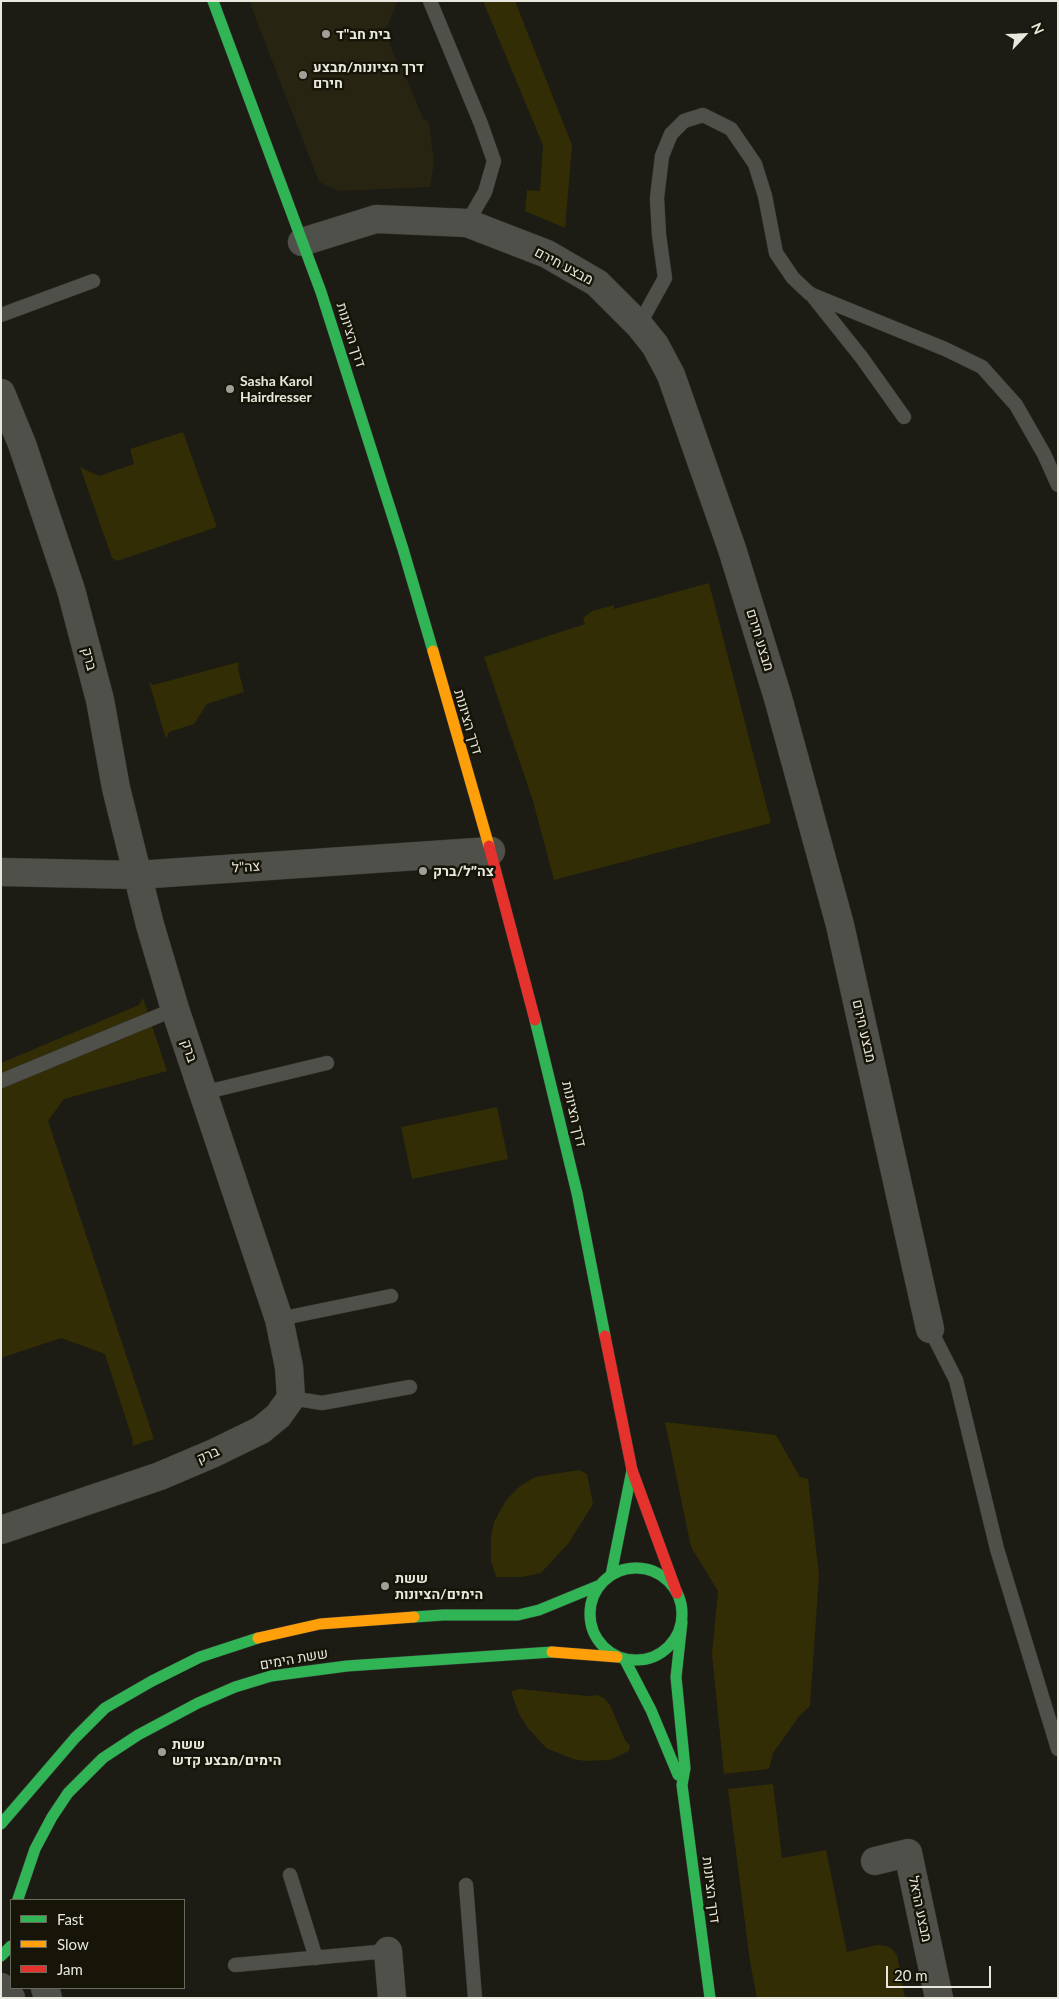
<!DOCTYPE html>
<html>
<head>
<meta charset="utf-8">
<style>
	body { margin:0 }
	#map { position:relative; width:1059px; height:1999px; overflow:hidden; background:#1c1b14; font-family:Lato,sans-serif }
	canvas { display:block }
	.frame { position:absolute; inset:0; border:2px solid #e9e8df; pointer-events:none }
	.legend { position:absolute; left:10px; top:1899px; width:175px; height:90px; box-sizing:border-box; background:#171508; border:1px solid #6b695e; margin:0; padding:6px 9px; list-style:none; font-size:15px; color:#e9e8df }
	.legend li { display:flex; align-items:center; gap:10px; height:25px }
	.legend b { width:25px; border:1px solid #6b695e }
	.north { position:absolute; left:999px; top:10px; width:50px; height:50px; -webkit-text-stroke:4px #171508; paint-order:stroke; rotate:65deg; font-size:14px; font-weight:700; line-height:20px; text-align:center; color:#e9e8df }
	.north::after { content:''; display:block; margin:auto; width:18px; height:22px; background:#e9e8df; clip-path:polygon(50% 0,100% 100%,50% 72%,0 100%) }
	.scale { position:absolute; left:886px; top:1966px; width:105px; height:22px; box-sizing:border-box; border:2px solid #e9e8df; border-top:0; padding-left:6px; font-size:15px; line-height:18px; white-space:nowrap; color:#e9e8df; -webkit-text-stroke:4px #171508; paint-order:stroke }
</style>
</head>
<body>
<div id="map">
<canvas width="1059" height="1999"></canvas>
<div class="frame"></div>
<ul class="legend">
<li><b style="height:6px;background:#30b455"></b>Fast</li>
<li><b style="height:6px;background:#ff9f0a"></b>Slow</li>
<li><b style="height:6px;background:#e5322d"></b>Jam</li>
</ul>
<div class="north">N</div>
<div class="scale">20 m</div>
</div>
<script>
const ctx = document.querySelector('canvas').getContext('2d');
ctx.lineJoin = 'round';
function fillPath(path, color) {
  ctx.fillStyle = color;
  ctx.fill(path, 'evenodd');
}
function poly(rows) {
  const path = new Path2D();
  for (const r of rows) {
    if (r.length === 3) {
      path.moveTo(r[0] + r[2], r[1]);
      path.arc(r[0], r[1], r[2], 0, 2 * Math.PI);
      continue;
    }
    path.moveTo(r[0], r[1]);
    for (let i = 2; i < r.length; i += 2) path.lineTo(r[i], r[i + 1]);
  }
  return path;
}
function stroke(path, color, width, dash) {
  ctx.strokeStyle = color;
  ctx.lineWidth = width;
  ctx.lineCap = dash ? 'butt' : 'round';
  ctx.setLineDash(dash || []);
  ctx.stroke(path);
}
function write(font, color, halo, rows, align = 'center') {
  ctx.font = font + ' Lato,Heebo,sans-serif';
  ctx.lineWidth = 5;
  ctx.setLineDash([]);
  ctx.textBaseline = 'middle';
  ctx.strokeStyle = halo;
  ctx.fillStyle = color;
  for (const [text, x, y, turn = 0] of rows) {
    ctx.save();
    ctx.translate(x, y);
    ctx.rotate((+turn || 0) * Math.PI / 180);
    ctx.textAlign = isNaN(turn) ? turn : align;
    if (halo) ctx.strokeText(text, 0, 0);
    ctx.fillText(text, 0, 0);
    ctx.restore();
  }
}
fillPath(poly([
	[249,1,398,1,385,31,397,63,400,63,423,118,429,122,434,163,430,187,339,191,319,182]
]), '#272512');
fillPath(poly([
	[483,1,515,1,572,145,565,228,525,211,527,190,540,191,543,145],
	[183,432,217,527,117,561,112,558,80,467,99,476,134,464,130,449],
	[709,583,771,823,554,880,533,801,484,657,585,624,583,618,592,611,614,605,614,609],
	[239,662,238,669,244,692,207,704,194,724,169,732,166,739,149,682,153,685],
	[143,998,167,1071,64,1099,48,1121,154,1439,132,1446,133,1441,105,1354,61,1338,1,1358,1,1063,139,1005],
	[497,1107,508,1159,412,1179,401,1127],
	[665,1422,776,1435,800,1477,808,1479,819,1575,810,1706,800,1715,773,1753,769,1769,724,1774,712,1654,718,1591,691,1547],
	[579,1470,587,1474,593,1504,568,1544,541,1573,522,1577,496,1577,491,1561,491,1536,494,1522,506,1500,520,1486,535,1477],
	[519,1689,588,1696,598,1695,605,1699,610,1705,626,1742,630,1745,629,1751,610,1760,585,1761,573,1759,546,1748,527,1727,519,1714,511,1692],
	[773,1784,782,1858,826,1850,847,1952,877,1945,887,1946,892,1949,897,1955,905,1998,757,1998,750,1962,728,1789]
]), '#322d05');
const lane = poly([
	[430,1,481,124,494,161,485,192,467,223],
	[811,294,862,358,904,417],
	[1,315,93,281],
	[639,325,665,278,659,235,657,198,662,156,671,134,684,121,703,115,731,129,755,164,765,196,776,253,793,278,810,294,945,349,982,367,1016,405,1044,454,1058,485],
	[1,1081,175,1009],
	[202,1093,327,1063],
	[279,1319,391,1296],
	[930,1329,956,1380,997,1549,1058,1749],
	[291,1398,322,1403,410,1387],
	[290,1875,316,1958],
	[466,1885,475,1998],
	[235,1965,388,1951]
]);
const street = poly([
	[302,242,376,219,467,223,547,254,597,283,639,325,655,345,671,375,732,549,778,698,840,925,930,1329],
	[1,393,22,444,71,590,100,700,116,788,150,925,175,1009,279,1319,289,1367,291,1398,278,1416,261,1430,214,1453,160,1476,1,1530],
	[1,872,137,875,491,851],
	[875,1861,908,1853,939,1998],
	[388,1951,392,1998],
	[1,1987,11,1998],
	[45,1988,48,1998]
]);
const fast = poly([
	[213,1,321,292,403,549,433,651],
	[535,1020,577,1193,605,1336],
	[636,1614,46],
	[611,1575,632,1470],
	[414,1617,443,1615,518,1615,539,1610,600,1585],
	[682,1622,676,1677,685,1768,682,1785,710,1998],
	[625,1660,651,1710,678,1775],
	[1,1824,75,1738,105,1708,152,1681,200,1657,258,1638],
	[18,1899,35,1849,52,1817,68,1793,103,1758,138,1735,198,1703,235,1687,271,1676,347,1666,552,1652],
	[1,1956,11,1946]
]);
const slow = poly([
	[433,651,489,846],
	[258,1638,320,1624,414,1617],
	[552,1652,617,1657]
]);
const jam = poly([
	[489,846,535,1020],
	[605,1336,632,1470,677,1593]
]);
stroke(lane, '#373631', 15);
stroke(street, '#373631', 29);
stroke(fast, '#373631', 12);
stroke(slow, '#373631', 12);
stroke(jam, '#373631', 12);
stroke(lane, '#50504b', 14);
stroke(street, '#50504b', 28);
stroke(fast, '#30b455', 11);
stroke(slow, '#ff9f0a', 11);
stroke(jam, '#e5322d', 11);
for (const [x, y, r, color] of [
	[326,34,5,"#a1a098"],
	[303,75,5,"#a1a098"],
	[230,389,5,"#a1a098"],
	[423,871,5,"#a1a098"],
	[385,1586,5,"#a1a098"],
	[162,1752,5,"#a1a098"]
]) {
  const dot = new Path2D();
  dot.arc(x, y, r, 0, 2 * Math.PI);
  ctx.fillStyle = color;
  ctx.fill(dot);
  stroke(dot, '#171508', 2);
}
write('bold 14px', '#e9e8df', '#171508', [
	["בית חב\"ד",336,34],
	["דרך הציונות/מבצע",313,67],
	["חירם",313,83],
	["Sasha Karol",240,381],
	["Hairdresser",240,397],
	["צה״ל/ברק",433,871],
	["ששת",395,1578],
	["הימים/הציונות",395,1594],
	["ששת",172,1744],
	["הימים/מבצע קדש",172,1760]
], 'left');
write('14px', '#e9e8df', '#171508', [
	["מבצע חירם",564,266,28],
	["דרך הציונות",351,335,72],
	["מבצע חירם",760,640,73],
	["ברק",89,659,75],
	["דרך הציונות",468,722,73],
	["צה\"ל",246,867,-4],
	["מבצע חירם",864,1031,77],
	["ברק",189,1051,71],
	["דרך הציונות",574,1114,77],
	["ברק",208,1455,-24],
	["ששת הימים",294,1659,-10],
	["דרך הציונות",711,1890,83],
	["מבצע הראל",920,1909,78]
]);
</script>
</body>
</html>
